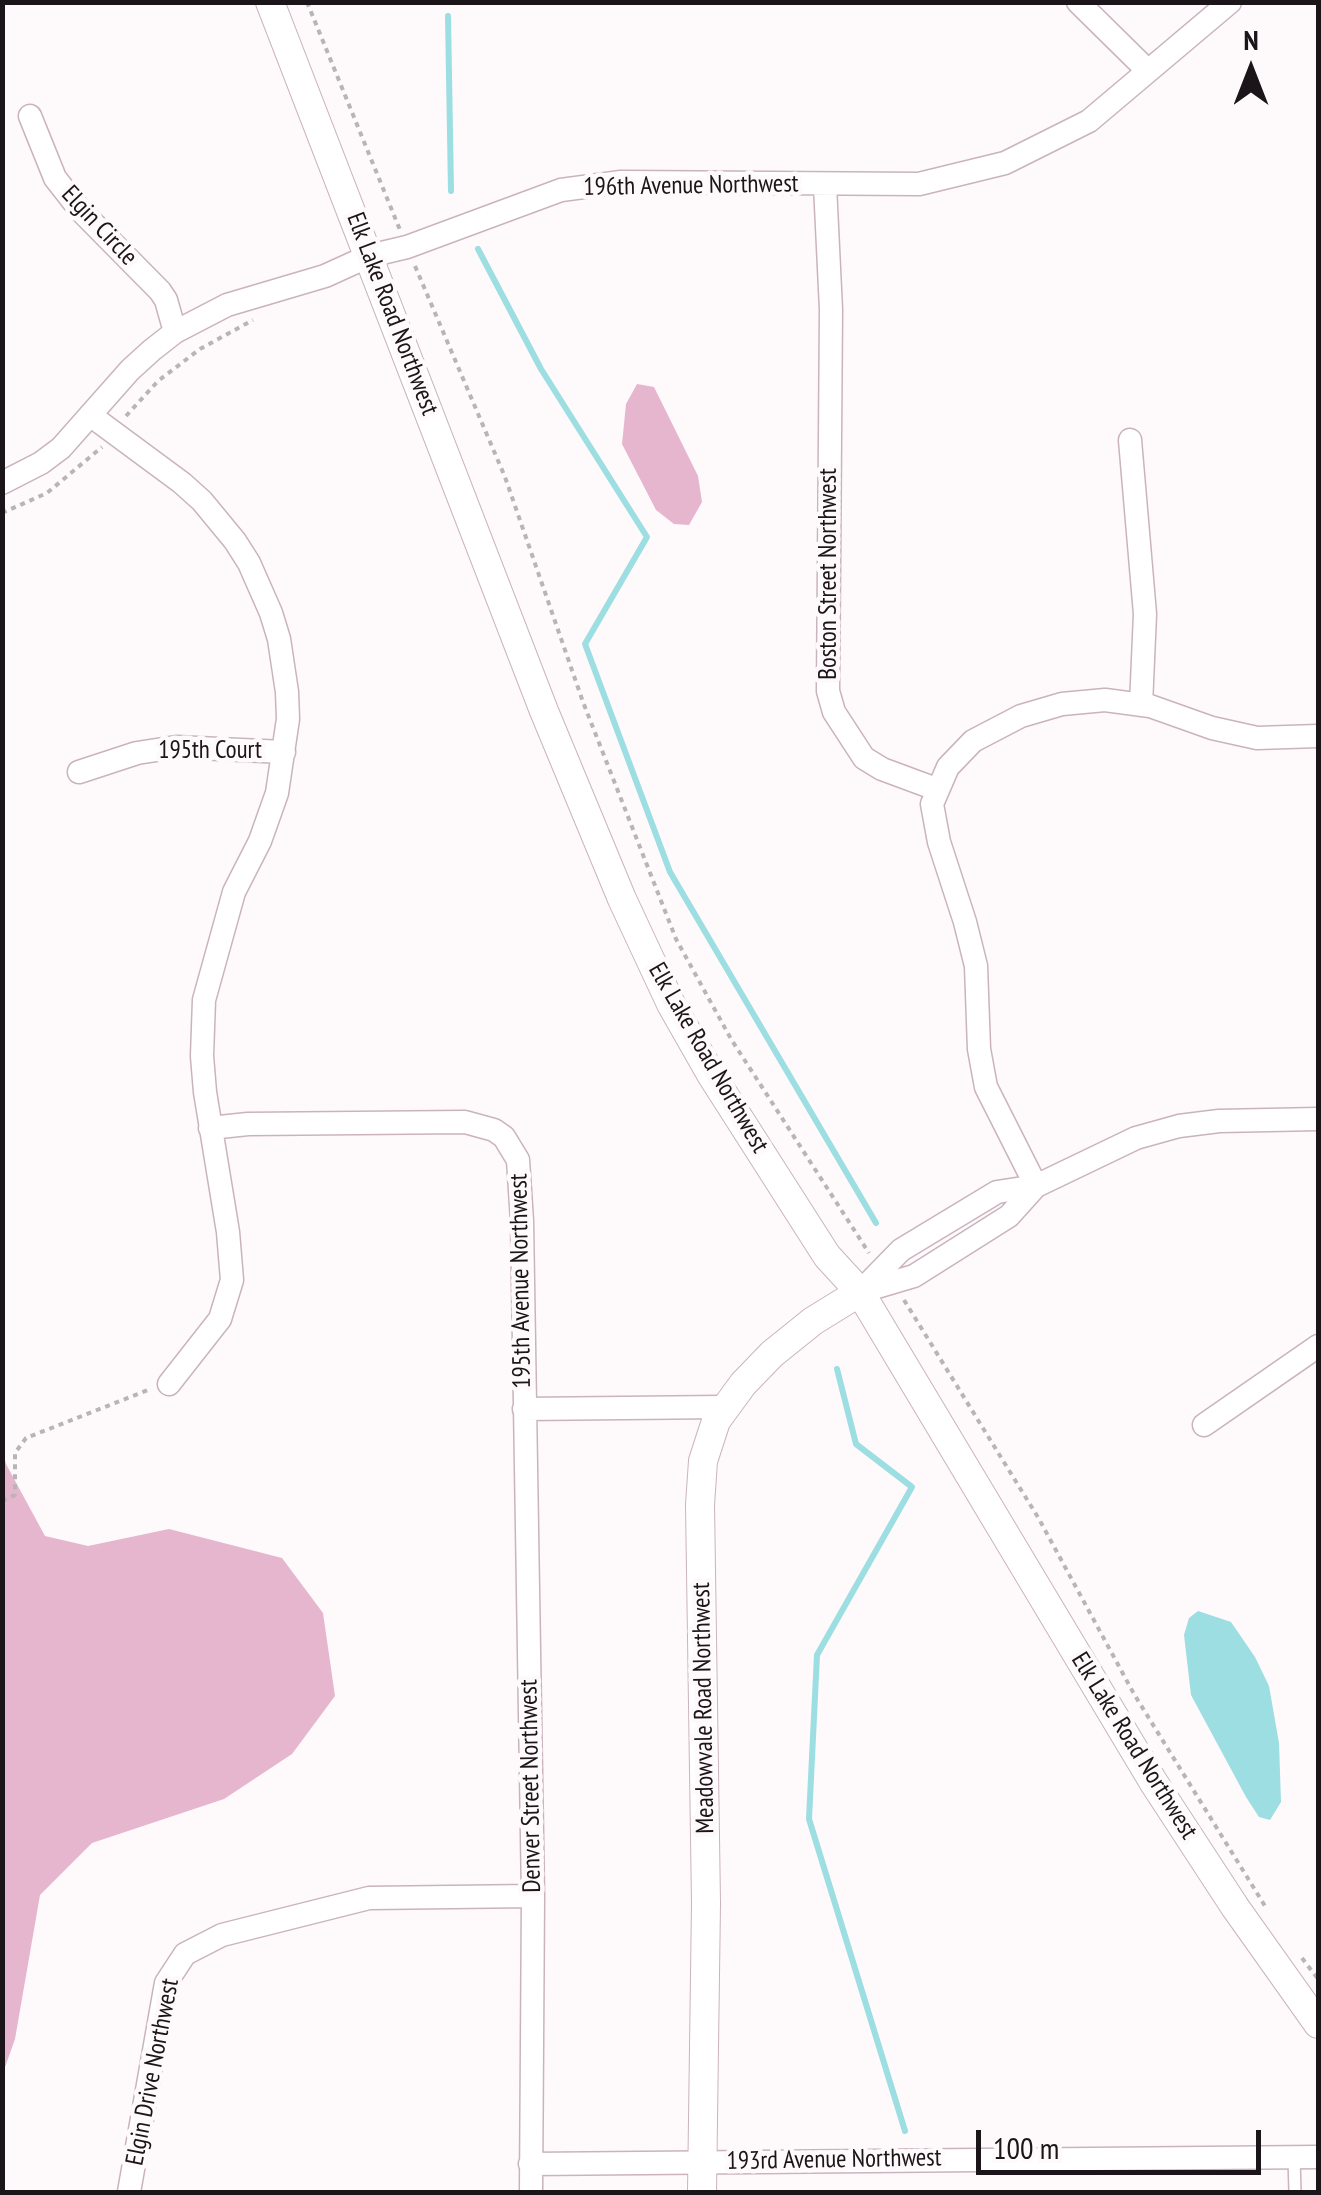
<!DOCTYPE html>
<html>
<head>
<meta charset="utf-8">
<style>
	body { margin:0 }
	#map { position:relative; width:1321px; height:2195px; overflow:hidden; background:#fef9fb; font-family:"PT Sans Narrow",sans-serif }
	canvas { display:block }
	.frame { position:absolute; inset:0; border:5px solid #1b1418; pointer-events:none }
	.north { position:absolute; left:1201px; top:20px; width:100px; height:100px; -webkit-text-stroke:8px #fef9fb; paint-order:stroke; rotate:0deg; font-size:28px; font-weight:700; line-height:40px; text-align:center; color:#1b1418 }
	.north::after { content:''; display:block; margin:auto; width:35px; height:45px; background:#1b1418; clip-path:polygon(50% 0,100% 100%,50% 72%,0 100%) }
	.scale { position:absolute; left:976px; top:2130px; width:285px; height:45px; box-sizing:border-box; border:5px solid #1b1418; border-top:0; padding-left:12px; font-size:30px; line-height:35px; white-space:nowrap; color:#1b1418; -webkit-text-stroke:8px #fef9fb; paint-order:stroke }
</style>
</head>
<body>
<div id="map">
<canvas width="1321" height="2195"></canvas>
<div class="frame"></div>
<div class="north">N</div>
<div class="scale">100 m</div>
</div>
<script>
const ctx = document.querySelector('canvas').getContext('2d');
ctx.lineJoin = 'round';
function fillPath(path, color) {
  ctx.fillStyle = color;
  ctx.fill(path, 'evenodd');
}
function poly(rows) {
  const path = new Path2D();
  for (const r of rows) {
    path.moveTo(r[0], r[1]);
    for (let i = 2; i < r.length; i += 2) path.lineTo(r[i], r[i + 1]);
  }
  return path;
}
function stroke(path, color, width, dash) {
  ctx.strokeStyle = color;
  ctx.lineWidth = width;
  ctx.lineCap = dash ? 'butt' : 'round';
  ctx.setLineDash(dash || []);
  ctx.stroke(path);
}
function write(font, color, halo, rows, align = 'center') {
  ctx.font = font + ' "PT Sans Narrow",sans-serif';
  ctx.lineWidth = 9;
  ctx.setLineDash([]);
  ctx.textBaseline = 'middle';
  ctx.strokeStyle = halo;
  ctx.fillStyle = color;
  for (const [text, x, y, turn = 0] of rows) {
    ctx.save();
    ctx.translate(x, y);
    ctx.rotate((+turn || 0) * Math.PI / 180);
    ctx.textAlign = isNaN(turn) ? turn : align;
    if (halo) ctx.strokeText(text, 0, 0);
    ctx.fillText(text, 0, 0);
    ctx.restore();
  }
}
fillPath(poly([
	[637,384,654,387,698,476,702,502,689,525,674,524,656,510,622,444,626,404],
	[2,1449,6,1464,45,1536,88,1546,169,1529,282,1558,323,1613,335,1696,292,1754,224,1799,92,1843,40,1895,15,2039,3,2073]
]), '#e6b6cf');
fillPath(poly([
	[1198,1611,1231,1622,1255,1657,1269,1686,1279,1743,1281,1802,1270,1820,1259,1817,1246,1797,1191,1695,1184,1635,1189,1618]
]), '#9cdee1');
stroke(poly([
	[448,16,451,191],
	[478,249,541,369,647,537,585,644,670,872,876,1223],
	[837,1369,856,1444,912,1487,817,1655,809,1819,905,2131]
]), '#9cdee1', 6);
const service = poly([
	[1294,2158,1295,2192]
]);
const minor = poly([
	[1078,2,1148,71],
	[30,116,55,178,80,210,160,291,166,300,175,332],
	[825,185,831,310,828,691,834,712,864,758,882,769,936,789],
	[90,415,182,483,202,501,235,541,249,563,271,613,279,639,287,692,288,719,277,793,260,841,234,892,204,1000,202,1056,205,1092,228,1232,232,1280,220,1319,169,1384],
	[1130,440,1145,614,1141,705],
	[2,483,41,463,61,448,130,370,152,350,175,332,227,305,325,276,369,256,407,247,561,190,621,182,919,184,1005,163,1089,121,1230,2],
	[1318,736,1257,738,1212,728,1150,706,1105,700,1062,704,1021,716,973,741,948,767,932,804,939,842,965,922,976,966,979,1049,986,1087,1036,1186,1136,1138,1179,1126,1219,1121,1318,1119],
	[79,772,137,753,176,747,284,752],
	[210,1128,248,1124,465,1122,494,1130,504,1137,518,1160,522,1221,533,1896,531,2192],
	[1036,1186,1009,1216,914,1276,860,1292,901,1250,997,1192,1036,1186],
	[524,1409,723,1407],
	[1204,1425,1318,1346],
	[530,2164,1318,2157],
	[129,2192,166,1983,185,1954,222,1935,369,1898,533,1896]
]);
const tertiary = poly([
	[270,2,544,711,622,899,671,1004,712,1076,827,1256,860,1292,1154,1783,1235,1907,1318,2024],
	[702,2192,706,1903,700,1505,703,1461,716,1421,743,1384,772,1354,813,1321,860,1292]
]);
stroke(service, '#cab3bf', 14);
stroke(minor, '#cab3bf', 25);
stroke(tertiary, '#cab3bf', 30);
stroke(poly([
	[307,2,400,230],
	[415,266,505,477,583,702,676,939,731,1039,869,1253],
	[126,416,158,381,200,349,253,320],
	[2,513,47,493,102,447],
	[904,1300,1039,1519,1134,1694,1265,1906],
	[2,1501,15,1495,15,1453,26,1438,148,1390],
	[1302,1958,1318,1979]
]), '#b9b4b6', 4, [5, 5]);
stroke(service, '#fff', 11);
stroke(minor, '#fff', 22);
stroke(tertiary, '#fff', 28);
write('25px', '#1b1418', '#fef9fb', [
	["196th Avenue Northwest",691,186,-1],
	["Elgin Circle",99,226,47],
	["Elk Lake Road Northwest",392,314,69],
	["Boston Street Northwest",829,574,-90],
	["195th Court",210,751],
	["Elk Lake Road Northwest",708,1058,60],
	["195th Avenue Northwest",521,1281,-91],
	["Meadowvale Road Northwest",704,1708,-91],
	["Elk Lake Road Northwest",1134,1746,58],
	["Denver Street Northwest",531,1786,-91],
	["Elgin Drive Northwest",153,2072,-79],
	["193rd Avenue Northwest",834,2160,-1]
]);
</script>
</body>
</html>
